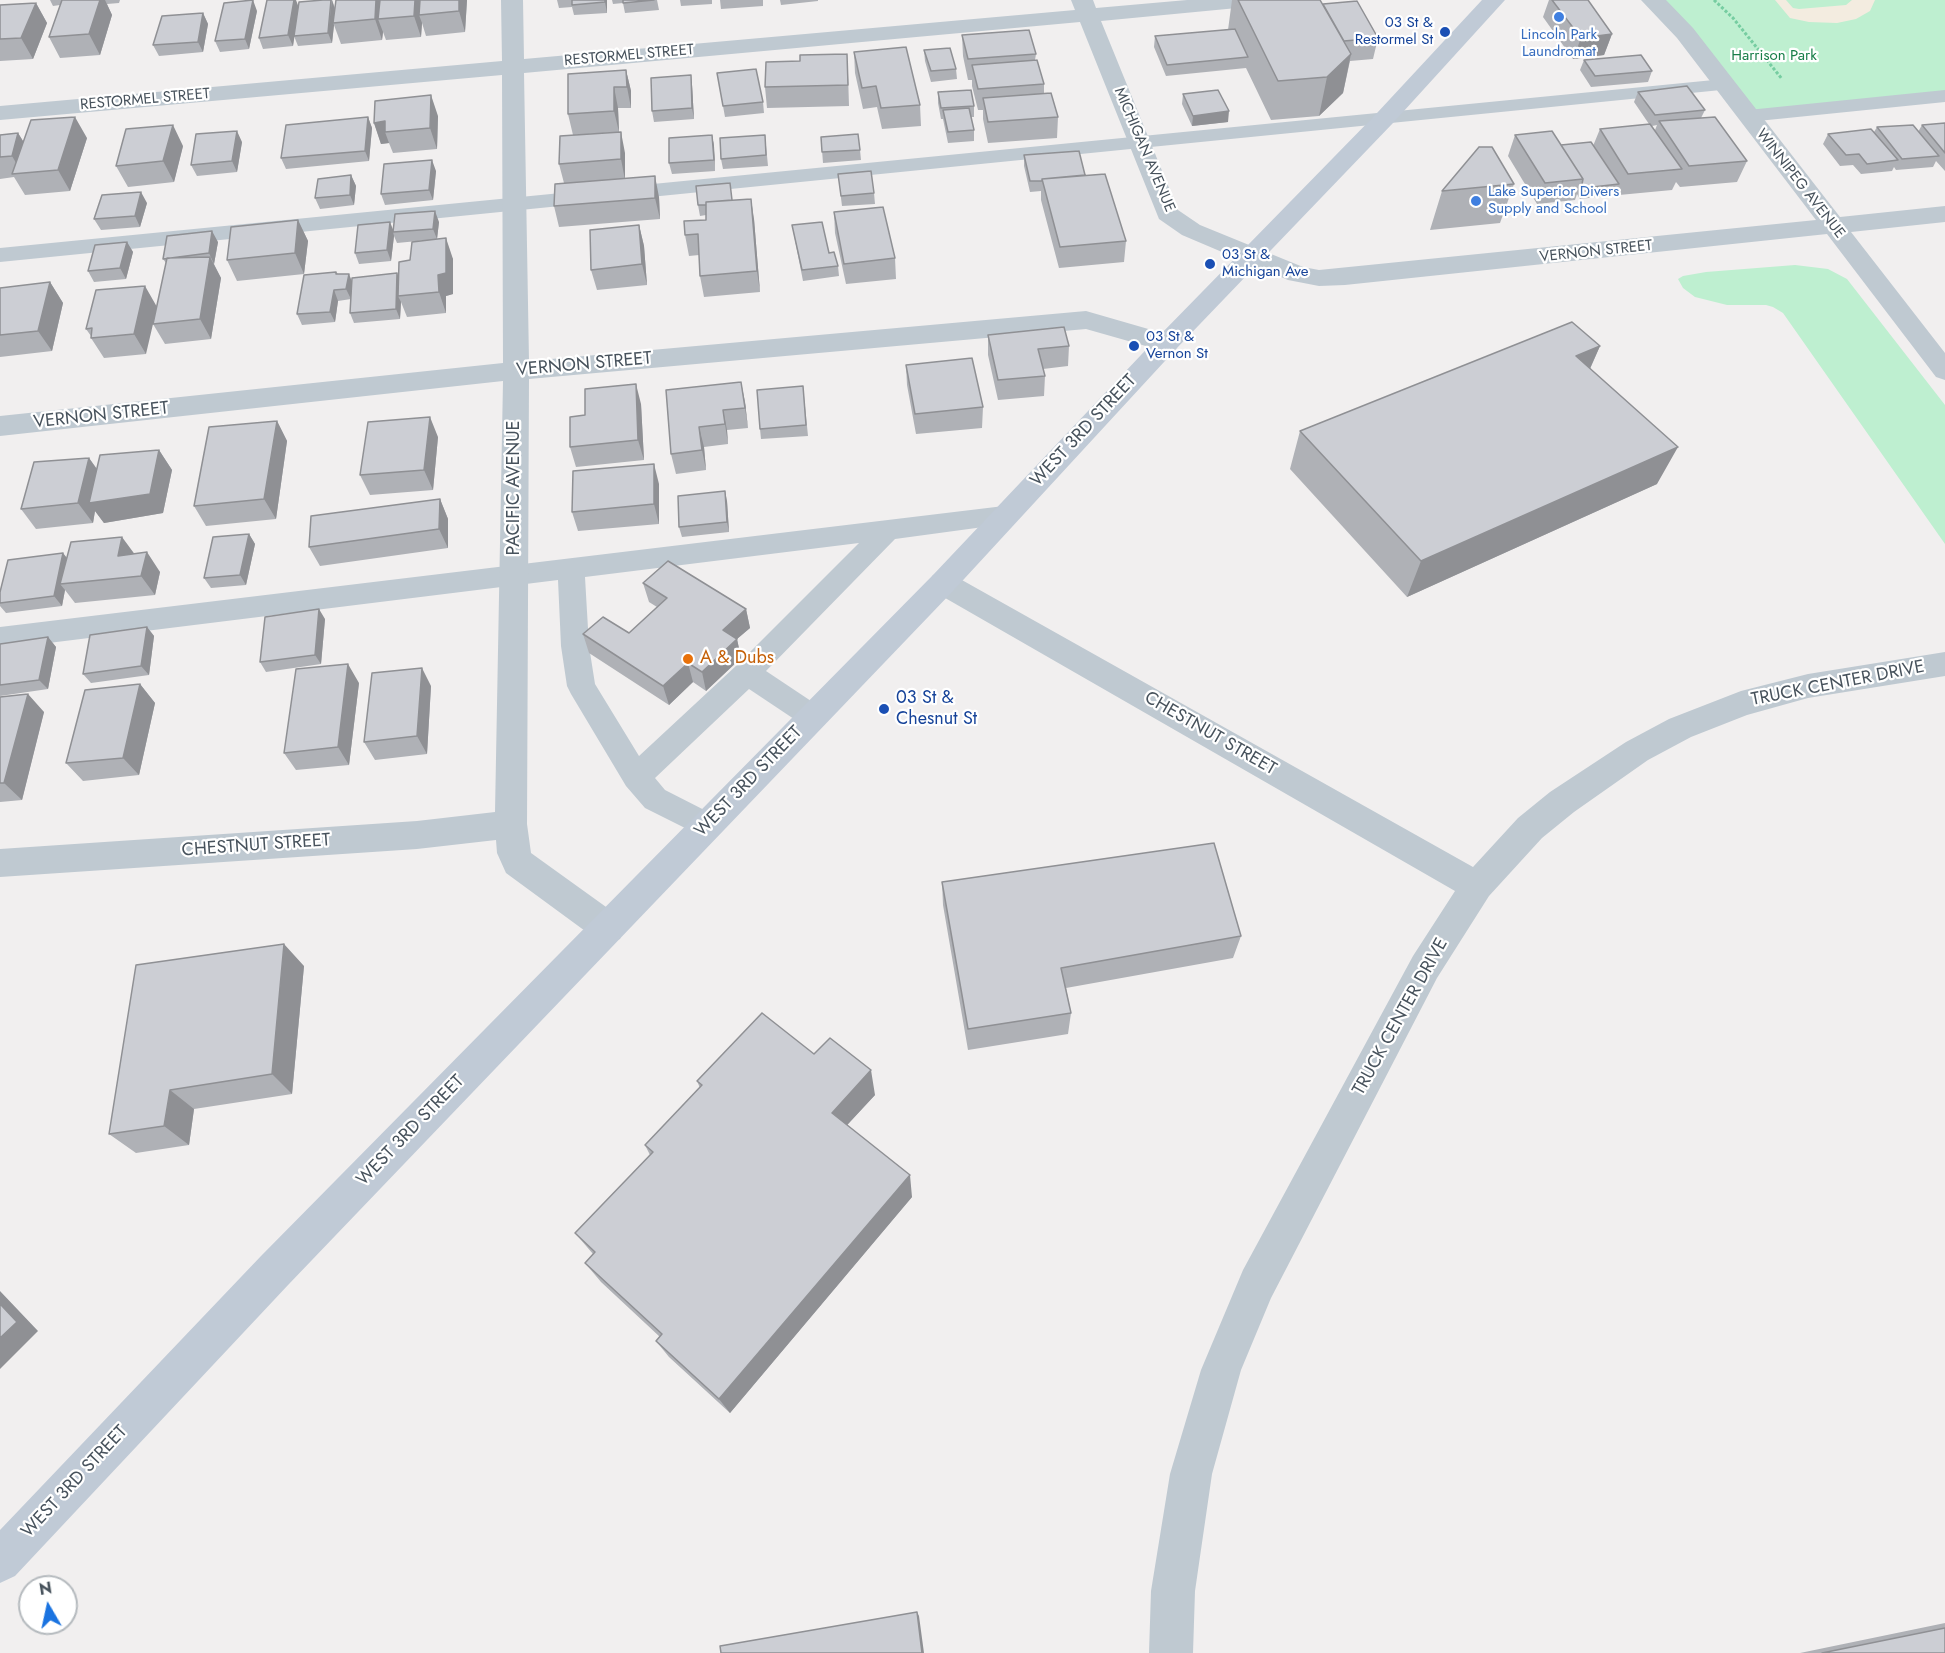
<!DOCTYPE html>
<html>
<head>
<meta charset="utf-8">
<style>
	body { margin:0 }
	#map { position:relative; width:1945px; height:1653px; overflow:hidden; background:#f1efef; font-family:Jost,sans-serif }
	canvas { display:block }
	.north { position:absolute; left:18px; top:1575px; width:60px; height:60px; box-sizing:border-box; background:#fff; border:2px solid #b5babe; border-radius:50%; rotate:351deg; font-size:16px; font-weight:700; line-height:24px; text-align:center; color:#47525c }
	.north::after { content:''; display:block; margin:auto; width:21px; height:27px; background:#1a73e0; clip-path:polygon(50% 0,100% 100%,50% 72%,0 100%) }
</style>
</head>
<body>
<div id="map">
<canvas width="1945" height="1653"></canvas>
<div class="north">N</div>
</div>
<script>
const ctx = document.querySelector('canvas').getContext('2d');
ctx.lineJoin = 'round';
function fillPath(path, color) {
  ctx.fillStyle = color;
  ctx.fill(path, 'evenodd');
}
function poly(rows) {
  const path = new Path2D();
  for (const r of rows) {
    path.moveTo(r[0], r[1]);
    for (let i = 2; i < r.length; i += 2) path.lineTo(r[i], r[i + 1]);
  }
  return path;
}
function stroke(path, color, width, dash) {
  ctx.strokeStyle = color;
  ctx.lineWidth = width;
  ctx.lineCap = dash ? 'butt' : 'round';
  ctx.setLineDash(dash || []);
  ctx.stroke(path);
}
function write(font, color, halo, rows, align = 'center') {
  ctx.font = font + ' Jost,sans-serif';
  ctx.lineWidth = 4.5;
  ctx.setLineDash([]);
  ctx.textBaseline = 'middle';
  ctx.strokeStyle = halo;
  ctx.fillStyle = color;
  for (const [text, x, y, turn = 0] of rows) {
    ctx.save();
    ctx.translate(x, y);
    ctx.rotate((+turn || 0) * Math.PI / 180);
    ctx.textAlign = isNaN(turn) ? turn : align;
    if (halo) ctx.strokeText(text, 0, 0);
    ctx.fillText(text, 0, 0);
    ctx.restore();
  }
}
fillPath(poly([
	[1652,0,1945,0,1945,96,1748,116],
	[1795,265,1828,269,1847,279,1945,405,1945,544,1783,313,1773,307,1766,305,1727,305,1695,297,1683,288,1678,279,1683,276,1706,272]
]), '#beefd0');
fillPath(poly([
	[1775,0,1786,0,1793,8,1799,9,1846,5,1852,0,1875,0,1870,11,1856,19,1837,23,1809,22,1790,18]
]), '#f3ece0');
stroke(poly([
	[1714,0,1733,18,1782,79]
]), '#76cda1', 3, [3, 2]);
fillPath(poly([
	[1724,79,1731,81,1734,85,1731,89,0,262,0,248,1724,79],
	[1945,90,1945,102,1748,122,1741,120,1738,116,1741,112,1748,110,1945,90],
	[1004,506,1013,509,1017,516,1013,523,895,539,766,671,823,709,827,717,823,725,813,729,803,725,749,689,655,778,665,790,718,817,722,826,718,835,707,839,645,808,626,786,571,694,567,686,561,646,558,580,0,649,0,627,1004,506],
	[859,543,737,665,639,756,595,684,589,646,585,577,859,543]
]), '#bfc9d1');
fillPath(poly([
	[501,0,523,0,524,59,1075,10,1071,0,1093,0,1096,8,1187,0,1269,0,1265,4,1258,6,1101,21,1178,210,1200,225,1303,267,1319,270,1816,220,1677,38,1641,0,1666,0,1693,28,1840,217,1945,206,1945,222,1851,232,1945,353,1945,380,1936,377,1827,234,1345,285,1319,286,1288,280,1182,235,1159,219,1080,22,524,73,529,361,1086,311,1176,337,1180,343,1176,349,1167,352,1086,329,529,379,527,824,531,853,620,917,625,928,620,939,608,943,596,939,506,873,497,853,496,840,417,849,0,877,0,849,417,821,495,812,503,381,0,436,0,416,503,363,502,75,0,120,0,106,502,61,501,0]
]), '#bfc9d1');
fillPath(poly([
	[943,572,953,575,1473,867,1518,818,1550,792,1626,742,1669,719,1741,691,1808,674,1945,652,1945,676,1808,698,1747,715,1691,737,1648,760,1574,812,1542,838,1489,896,1437,978,1271,1298,1241,1370,1212,1474,1195,1591,1193,1653,1149,1653,1151,1591,1170,1474,1201,1370,1243,1270,1413,956,1455,891,933,591,928,583,933,575,943,572]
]), '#bfc9d1');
fillPath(poly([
	[1482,0,1505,0,1393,123,1176,349,953,591,289,1284,15,1576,0,1583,0,1530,261,1256,933,575,1158,337,1377,113,1482,0]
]), '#c0cad6');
fillPath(poly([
	[50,0,120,0,119,3,107,4,112,15,100,55,60,58,49,37,60,5,53,6],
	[332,0,335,8,336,0,467,0,465,32,426,36,422,23,421,37,386,40,383,32,382,40,341,44,334,25,332,43,298,46,294,36,293,46,263,49,259,38,298,6],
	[557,0,607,0,607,13,574,15,572,7,559,8],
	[612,0,657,0,659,10,625,13,623,3,613,4],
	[680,0,712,0,712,4,681,6],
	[720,0,763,0,763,6,721,9],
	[780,0,818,0,818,1,781,5],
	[1232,0,1320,0,1323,4,1378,38,1373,59,1350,61,1343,93,1319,116,1271,120,1246,68,1166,76,1154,47,1155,36,1228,30],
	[1549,0,1588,0,1612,34,1604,55,1573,59,1543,17],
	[36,3,47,23,33,59,0,61,0,5],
	[257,11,249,49,220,52,215,41],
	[203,13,208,24,203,52,159,56,153,45],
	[962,35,1036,54,1035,60,1044,84,1044,93,1058,117,1057,138,988,143,983,119,983,110,978,110,972,86,972,80,968,80,963,56],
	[924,50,956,69,957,79,931,82,925,61],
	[854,52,920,105,921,126,882,129,877,107,863,109,855,73],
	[1584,60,1652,71,1648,82,1591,87,1580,70],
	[800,61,848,74,849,106,767,108,765,87],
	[626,70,631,91,631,108,618,108,619,132,573,135,568,114],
	[717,73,763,102,764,113,725,117],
	[692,85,694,119,654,122,652,111],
	[938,92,974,106,974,117,971,117,974,130,974,141,948,143,943,119,941,119,938,103],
	[1638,92,1705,110,1701,118,1747,161,1737,182,1680,187,1676,182,1672,190,1619,195,1616,190,1614,195,1580,199,1577,194,1575,200,1537,204,1508,156,1515,135,1561,145,1593,146,1600,129,1649,124,1634,102],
	[1657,125,1655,130,1652,126],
	[1183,94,1228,122,1192,126,1182,104],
	[438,116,437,149,393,153,389,143,381,144,374,123],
	[368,117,372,128,369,161,286,169,281,158],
	[1945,123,1945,171,1936,161,1933,167,1896,170,1894,167,1892,171,1861,174,1853,165,1840,166,1823,144,1828,134,1874,132,1877,127,1918,132,1922,125],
	[18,133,23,141,87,138,70,191,25,195,14,177,0,179,0,135],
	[712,135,714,146,715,171,672,174,669,163],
	[765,135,768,166,723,169,721,159],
	[821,137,860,150,861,160,823,163],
	[242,142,237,172,197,176,191,165],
	[183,146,174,182,128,187,116,166],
	[625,153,625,178,659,197,660,219,559,227,554,206,564,183,559,164],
	[1024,155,1085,175,1126,241,1124,262,1059,268,1041,200,1041,191,1030,192,1024,166],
	[436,171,433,200,385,205,381,194],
	[838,174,874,193,875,204,842,206],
	[351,175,356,186,354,205,320,209,315,198],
	[1514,184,1500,223,1430,230,1442,191],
	[733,200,754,219,760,292,704,297,700,276,699,255,689,256,685,235,706,220,706,215,700,216,698,205],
	[147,203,140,227,101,230,94,219],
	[834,212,895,258,896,279,846,284,835,233],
	[298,220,308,241,304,274,237,281,227,260],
	[439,222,437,239,453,259,453,294,446,296,446,313,407,317,401,302,400,319,354,323,350,313,351,299,338,301,335,322,302,325,297,314,336,272,338,274,352,282,399,277,410,260,428,240,397,243,394,236,391,261,359,264,355,253,393,229],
	[639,225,644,246,647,285,597,290,591,270],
	[792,225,838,266,839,276,803,281],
	[127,242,133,252,126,279,94,282,88,271],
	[218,242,214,264,221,278,211,339,165,344,153,324,166,263,163,259],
	[50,282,63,303,52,351,0,357,0,288],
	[145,286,146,354,104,358,91,338,91,336,86,329],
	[988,335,1069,346,1068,366,1043,369,1045,376,1044,396,998,400,988,355],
	[1600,346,1590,369,1657,484,1407,597,1290,469,1300,431],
	[906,365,983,407,982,428,916,434,907,385],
	[666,390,745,402,748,428,727,430,728,444,704,447,706,470,676,474,671,454],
	[804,396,808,436,761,439,760,429],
	[641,404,644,460,576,467,570,447,585,415],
	[277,421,287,441,276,519,206,526,194,506],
	[438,437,433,490,370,495,360,475],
	[159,450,172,470,163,513,104,523,95,511,93,523,36,529,21,509,89,458,97,469],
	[659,484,659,524,578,531,572,512],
	[440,499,448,519,448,548,320,566,309,547],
	[727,501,729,532,682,537,679,527],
	[249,534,255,544,246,585,211,588,204,578],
	[134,554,160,572,155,595,75,603,65,590,62,606,6,613,0,606,0,592,67,558],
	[643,583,746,609,750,628,737,639,741,658,706,691,693,682,669,705,589,653,583,634,629,633,657,607,649,602],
	[325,619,321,664,266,672,260,662],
	[147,627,154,636,149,675,91,683,83,674],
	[48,637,56,647,48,689,0,696,0,644],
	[359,683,349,765,296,770,284,753],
	[140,684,155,703,139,775,83,781,66,763],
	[431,686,427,754,375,760,364,742],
	[0,697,44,712,22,800,0,802],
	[942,882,1241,936,1233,958,1066,988,1071,1013,1068,1034,968,1050,943,905],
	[304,966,292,1094,194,1109,189,1145,136,1153,109,1134],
	[814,1054,875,1095,847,1125,912,1197,730,1413,669,1357,656,1341,660,1337,601,1282,585,1263,593,1254,575,1233,650,1155,645,1145,700,1088,697,1081],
	[1945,1623,1945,1653,1800,1653]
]), '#afb1b6');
fillPath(poly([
	[100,0,105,0,112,15,100,55,89,34],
	[253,0,257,11,249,49,245,39],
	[294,0,296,0,299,8,293,46,288,35],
	[332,0,335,10,333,23,334,25,332,43,328,33],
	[376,0,384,0,378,19,383,32,382,40,375,19],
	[415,0,423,0,419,15,422,23,421,37,414,16],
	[459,0,467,0,465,32,459,11],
	[605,0,607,0,607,13,605,2],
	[36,3,47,23,33,59,21,38],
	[203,13,208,24,203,52,198,42],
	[1612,34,1604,55,1573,59,1581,38],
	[1351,54,1343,93,1319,116,1327,77],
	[626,70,631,91,631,108,627,87],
	[691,75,692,85,694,119,692,108],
	[614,87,618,108,619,132,614,111],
	[431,95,438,116,437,149,430,128],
	[1229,111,1228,122,1192,126,1193,116],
	[75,117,87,138,70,191,58,170],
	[368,117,372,128,369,161,365,151],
	[385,121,385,132,389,143,381,144,374,123],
	[173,125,183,146,174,182,163,161],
	[237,131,242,142,237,172,232,161],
	[621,132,625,153,625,180,621,159],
	[18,133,31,154,22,173,12,156],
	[712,135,714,146,715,171,714,160],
	[432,160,436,171,433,200,429,190],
	[351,175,356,186,354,205,350,195],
	[655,176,659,197,660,219,655,198],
	[141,192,147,203,140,227,135,216],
	[751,199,754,219,760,292,757,271],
	[435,211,439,222,437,239,433,229],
	[298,220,308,241,304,274,295,253],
	[390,222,394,232,393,232,394,236,391,261,387,250],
	[639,225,644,246,647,285,642,264],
	[212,231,218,242,214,264,209,253],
	[446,238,453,259,453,294,446,296,446,313,439,292,438,275],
	[127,242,133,252,126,279,120,268],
	[210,257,221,278,211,339,200,319],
	[397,273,401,283,398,296,401,302,400,319,396,309],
	[349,274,353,284,351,299,346,289],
	[50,282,63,303,52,351,38,331],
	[145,286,157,307,146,354,134,334],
	[334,290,338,301,335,322,330,312],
	[1600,346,1583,384,1576,356],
	[741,382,745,402,748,428,745,408],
	[636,384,641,404,644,460,638,440],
	[723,410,727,430,728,444,725,424],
	[430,417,438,437,433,490,424,470],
	[277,421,287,441,276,519,264,499],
	[699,427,704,447,706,470,702,450],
	[1678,447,1657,484,1407,597,1421,561],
	[159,450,172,470,163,513,104,523,95,511,93,523,78,503,89,458,103,478],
	[654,464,659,484,659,524,654,504],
	[725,491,727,501,729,532,727,522],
	[440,499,448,519,448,548,439,529],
	[249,534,255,544,246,585,240,575],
	[122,537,136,556,118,556],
	[147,552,160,572,155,595,141,576],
	[63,553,71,563,60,584,65,590,62,606,54,596],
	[319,609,325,619,321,664,315,655],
	[746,609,750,628,737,639,741,658,706,691,702,672,723,630],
	[147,627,154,636,149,675,141,666],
	[48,637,56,647,48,689,39,680],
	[688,663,693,682,669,705,663,686],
	[348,664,359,683,349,765,338,747],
	[422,668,431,686,427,754,417,736],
	[140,684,155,703,139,775,123,758],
	[28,694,44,712,22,800,4,783],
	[284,944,304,966,292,1094,272,1074],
	[871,1070,875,1095,837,1136,832,1113],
	[170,1090,194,1109,189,1145,164,1126],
	[910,1175,912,1197,730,1413,719,1399],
	[0,1291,38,1331,0,1369],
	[917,1612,919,1616,924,1653,922,1653]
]), '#8f9094');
const building = poly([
	[62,0,100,0,89,34,49,37,62,0],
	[253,0,245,39,215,41,224,3,253,0],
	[267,0,294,0,288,35,259,38,267,0],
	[323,0,331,0,328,33,294,36,299,2,323,0],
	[336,0,376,0,375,19,333,23,336,0],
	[380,0,415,0,414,16,378,19,380,0],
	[420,0,459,0,459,11,419,15,420,0],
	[572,0,605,0,605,2,572,5,572,0],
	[623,0,654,0,623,3,623,0],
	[1238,0,1320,0,1351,54,1327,77,1278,81,1238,0],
	[1552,0,1588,0,1612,34,1581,38,1552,0],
	[1357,1,1378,38,1344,41,1323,4,1357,1],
	[36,3,21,38,0,39,0,5,36,3],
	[203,13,198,42,153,45,162,16,203,13],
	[1235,29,1248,57,1167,65,1155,36,1235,29],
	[1029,30,1036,54,968,59,962,35,1029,30],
	[906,47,920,105,881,108,876,86,862,88,854,52,906,47],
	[950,48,956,69,931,71,924,50,950,48],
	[847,54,848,85,765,87,766,62,800,61,800,55,847,54],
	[1641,55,1652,71,1595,76,1584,60,1641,55],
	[1037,60,1044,84,978,89,972,65,1037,60],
	[756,69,763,102,723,106,717,73,756,69],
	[626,70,627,87,614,87,614,111,568,114,568,74,626,70],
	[691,75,692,108,652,111,651,78,691,75],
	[1687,86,1705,110,1655,115,1638,92,1687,86],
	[971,90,974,106,941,108,938,92,971,90],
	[1218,90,1229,111,1193,116,1183,94,1218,90],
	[1051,93,1058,117,988,122,983,98,1051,93],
	[431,95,430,128,385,132,385,121,374,123,375,101,431,95],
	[969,108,974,130,948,132,943,110,969,108],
	[75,117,58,170,12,174,31,120,75,117],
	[368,117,365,151,281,158,286,125,368,117],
	[1715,117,1747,161,1689,166,1659,121,1715,117],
	[1945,123,1945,153,1922,125,1945,123],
	[1650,124,1682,169,1628,174,1600,129,1650,124],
	[173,125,163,161,116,166,126,129,173,125],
	[1913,125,1939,156,1902,159,1877,127,1913,125],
	[1871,129,1898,160,1867,164,1859,154,1846,155,1828,134,1871,129],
	[237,131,232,161,191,165,196,134,237,131],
	[1552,131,1583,179,1545,183,1515,135,1552,131],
	[621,132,621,159,559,164,560,136,621,132],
	[18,133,12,156,0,157,0,135,18,133],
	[858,134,860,150,822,152,821,137,858,134],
	[712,135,714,160,669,163,669,138,712,135],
	[765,135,766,155,721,159,720,138,765,135],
	[1591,142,1619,184,1584,188,1582,184,1583,179,1561,145,1591,142],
	[1479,147,1492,147,1514,184,1442,191,1479,147],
	[1079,151,1085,175,1042,179,1042,181,1030,181,1024,155,1079,151],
	[432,160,429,190,381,194,384,164,432,160],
	[871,171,874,193,841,196,838,174,871,171],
	[1105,174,1126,241,1060,247,1042,179,1105,174],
	[351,175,350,195,315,198,318,179,351,175],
	[655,176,655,198,554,206,555,184,655,176],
	[730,183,732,200,706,202,706,205,698,205,696,186,730,183],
	[141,192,135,216,94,219,102,195,141,192],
	[751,199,757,271,700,276,698,234,685,235,684,221,706,220,706,202,751,199],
	[883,207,895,258,844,264,834,212,883,207],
	[435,211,433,229,393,232,395,214,435,211],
	[298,220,295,253,227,260,231,227,298,220],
	[390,222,387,250,355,253,358,225,390,222],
	[822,222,829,253,834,252,838,266,802,270,792,225,822,222],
	[639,225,642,264,591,270,590,230,639,225],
	[212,231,209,253,163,259,167,236,212,231],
	[446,238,446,273,438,275,439,292,398,296,399,262,410,260,412,242,446,238],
	[127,242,120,268,88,271,95,245,127,242],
	[210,257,200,319,153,324,167,258,210,257],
	[336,272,336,274,349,274,346,289,334,290,330,312,297,314,304,275,336,272],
	[397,273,396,309,350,313,352,278,397,273],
	[50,282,38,331,0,335,0,288,50,282],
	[145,286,134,334,91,338,92,328,86,329,96,290,145,286],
	[1572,322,1600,346,1576,356,1678,447,1421,561,1300,431,1572,322],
	[1064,327,1069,346,1038,349,1045,376,998,380,988,335,1064,327],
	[972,358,983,407,915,414,906,365,972,358],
	[741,382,745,408,723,410,725,424,699,427,702,450,671,454,666,390,741,382],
	[636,384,638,440,570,447,570,417,585,415,585,389,636,384],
	[803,386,806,425,760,429,757,390,803,386],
	[430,417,424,470,360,475,368,422,430,417],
	[277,421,264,499,194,506,209,427,277,421],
	[159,450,150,494,89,503,100,455,159,450],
	[89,458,78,503,21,509,34,462,89,458],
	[654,464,654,504,572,512,573,471,654,464],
	[725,491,727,522,679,527,678,496,725,491],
	[440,499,439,529,309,547,311,516,440,499],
	[249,534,240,575,204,578,213,537,249,534],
	[122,537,118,556,147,552,141,576,60,584,71,542,122,537],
	[63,553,54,596,0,603,0,592,8,560,63,553],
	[668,561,746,609,723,630,737,639,702,672,688,663,663,686,583,634,603,617,629,633,667,598,643,583,668,561],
	[319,609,315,655,260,662,265,617,319,609],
	[147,627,141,666,83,674,90,635,147,627],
	[48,637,39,680,0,685,0,644,48,637],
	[348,664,338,747,284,753,296,669,348,664],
	[422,668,417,736,364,742,372,673,422,668],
	[140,684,123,758,66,763,85,690,140,684],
	[28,694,4,783,0,783,0,697,28,694],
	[1214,843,1241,936,1061,968,1071,1013,968,1029,942,882,1214,843],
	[284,944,272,1074,170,1090,164,1126,109,1134,136,965,284,944],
	[762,1013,814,1054,830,1038,871,1070,832,1113,910,1175,719,1399,656,1341,662,1334,585,1263,595,1252,575,1233,653,1152,645,1145,702,1085,697,1081,762,1013],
	[0,1304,17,1322,0,1338,0,1304],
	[917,1612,922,1653,721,1653,720,1646,917,1612],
	[1945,1628,1945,1653,1822,1653,1945,1628]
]);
fillPath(building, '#ccced4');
stroke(building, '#8f9094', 1.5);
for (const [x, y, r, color] of [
	[1559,17,6,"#3f7fe0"],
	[1445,32,6,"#1a4fb4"],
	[1476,201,6,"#3f7fe0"],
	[1210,264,6,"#1a4fb4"],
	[1134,346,6,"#1a4fb4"],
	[688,659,6,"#e8710a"],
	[884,709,6,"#1a4fb4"]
]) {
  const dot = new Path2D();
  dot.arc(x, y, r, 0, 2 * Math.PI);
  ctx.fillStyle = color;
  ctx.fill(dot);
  stroke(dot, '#fff', 2);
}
write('15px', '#164399', '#fff', [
	["03 St &",1433,23,"right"],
	["Restormel St",1433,40,"right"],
	["03 St &",1222,255],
	["Michigan Ave",1222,272],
	["03 St &",1146,337],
	["Vernon St",1146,354]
], 'left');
write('15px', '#366cbe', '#fff', [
	["Lincoln Park",1559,35],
	["Laundromat",1559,52],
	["Lake Superior Divers",1488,192,"left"],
	["Supply and School",1488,209,"left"]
]);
write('15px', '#47525c', '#fff', [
	["RESTORMEL STREET",629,56,-5],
	["RESTORMEL STREET",145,100,-5],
	["MICHIGAN AVENUE",1144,150,67],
	["WINNIPEG AVENUE",1800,184,52],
	["VERNON STREET",1596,252,-6]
]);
write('15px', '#187e49', '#fff', [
	["Harrison Park",1774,56]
]);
write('18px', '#47525c', '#fff', [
	["VERNON STREET",584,365,-5],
	["VERNON STREET",101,416,-6],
	["WEST 3RD STREET",1084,431,-47],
	["PACIFIC AVENUE",515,488,-90],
	["TRUCK CENTER DRIVE",1838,684,-11],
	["CHESTNUT STREET",1210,734,30],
	["WEST 3RD STREET",749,782,-46],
	["CHESTNUT STREET",256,846,-4],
	["TRUCK CENTER DRIVE",1401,1017,-61],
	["WEST 3RD STREET",411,1131,-46],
	["WEST 3RD STREET",75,1482,-47]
]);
write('18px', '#c56008', '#fff', [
	["A & Dubs",700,659]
], 'left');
write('18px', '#164399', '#fff', [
	["03 St &",896,699],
	["Chesnut St",896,720]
], 'left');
</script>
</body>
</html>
